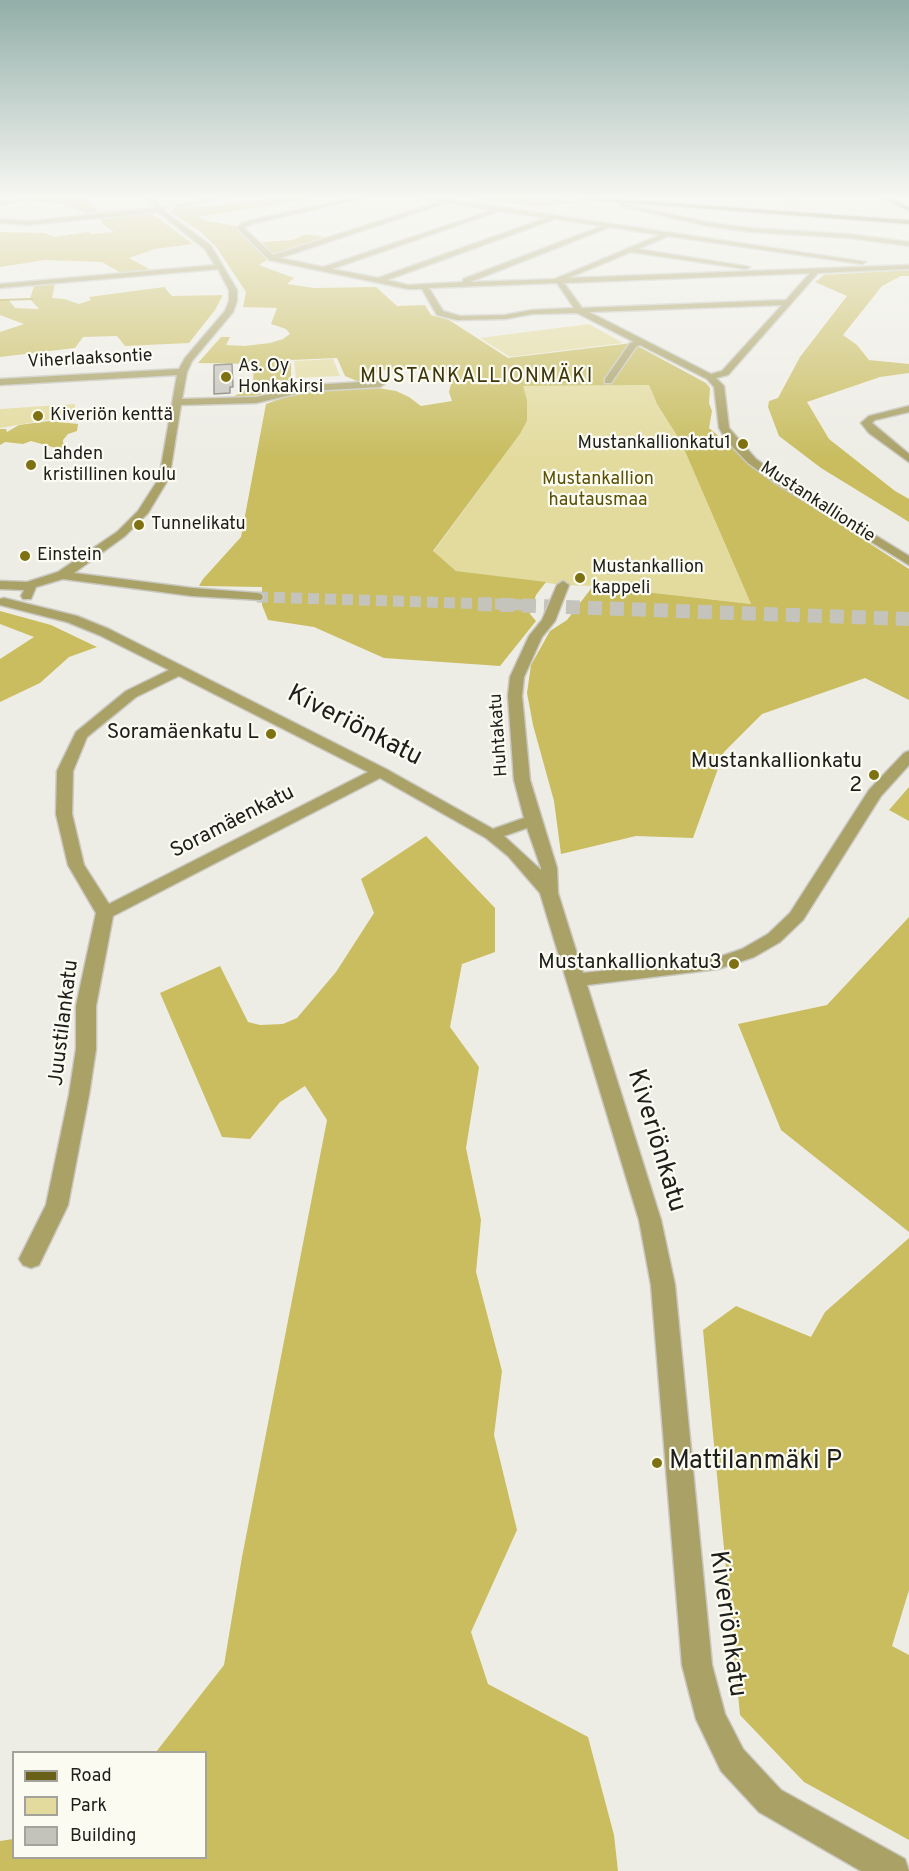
<!DOCTYPE html>
<html>
<head>
<meta charset="utf-8">
<style>
	body { margin:0 }
	#map { position:relative; width:909px; height:1871px; overflow:hidden; background:#eeede5; font-family:Overpass,sans-serif }
	canvas { display:block }
	.legend { position:absolute; left:12px; top:1751px; width:195px; height:108px; box-sizing:border-box; background:#fcfbf2; border:2px solid #a3a39c; margin:0; padding:8px 10px; list-style:none; font-size:18px; color:#1e1e1b }
	.legend li { display:flex; align-items:center; gap:12px; height:30px }
	.legend b { width:30px; border:2px solid #a3a39c }
</style>
</head>
<body>
<div id="map">
<canvas width="909" height="1871"></canvas>
<ul class="legend">
<li><b style="height:8px;background:#696019"></b>Road</li>
<li><b style="height:16px;background:#e3db9e"></b>Park</li>
<li><b style="height:16px;background:#c4c3bb"></b>Building</li>
</ul>
</div>
<script>
const ctx = document.querySelector('canvas').getContext('2d');
ctx.lineJoin = 'round';
function fillPath(path, color) {
  ctx.fillStyle = color;
  ctx.fill(path, 'evenodd');
}
function poly(rows) {
  const path = new Path2D();
  for (const r of rows) {
    path.moveTo(r[0], r[1]);
    for (let i = 2; i < r.length; i += 2) path.lineTo(r[i], r[i + 1]);
  }
  return path;
}
function stroke(path, color, width, dash) {
  ctx.strokeStyle = color;
  ctx.lineWidth = width;
  ctx.lineCap = dash ? 'butt' : 'round';
  ctx.setLineDash(dash || []);
  ctx.stroke(path);
}
function write(font, color, halo, rows, align = 'center') {
  ctx.font = font + ' Overpass,sans-serif';
  ctx.lineWidth = 4.5;
  ctx.setLineDash([]);
  ctx.textBaseline = 'middle';
  ctx.strokeStyle = halo;
  ctx.fillStyle = color;
  for (const [text, x, y, turn = 0] of rows) {
    ctx.save();
    ctx.translate(x, y);
    ctx.rotate((+turn || 0) * Math.PI / 180);
    ctx.textAlign = isNaN(turn) ? turn : align;
    if (halo) ctx.strokeText(text, 0, 0);
    ctx.fillText(text, 0, 0);
    ctx.restore();
  }
}
fillPath(poly([
	[589,324,623,343,510,357,480,338],
	[333,359,340,376,296,378,294,361],
	[649,385,657,404,681,442,751,604,593,586,563,585,456,571,433,552,520,434,527,421,527,400,522,386],
	[75,404,75,418,46,420,0,428,0,409]
]), '#e3db9e');
fillPath(poly([
	[22,196,83,196,98,212,150,208,90,215,61,204,28,201],
	[294,196,330,196,197,217,212,222,237,226,238,231,267,260,259,265,294,278,287,284,314,288,376,287,397,306,425,305,431,315,449,320,508,358,632,343,706,383,710,388,709,403,712,411,709,428,738,452,750,466,909,569,909,700,865,678,762,714,724,752,693,838,636,836,561,854,554,801,533,725,527,693,531,665,550,631,567,620,593,586,751,604,681,442,657,404,649,385,523,386,527,400,527,421,520,434,433,551,456,571,546,582,536,595,530,614,536,621,500,666,384,658,314,627,268,620,262,605,262,587,199,586,203,579,241,537,266,404,302,391,361,385,396,391,409,397,421,406,452,401,449,392,451,384,447,375,439,370,381,370,365,381,357,381,345,376,337,358,291,360,291,387,289,390,267,398,232,399,231,398,253,386,254,364,198,363,221,337,230,337,226,345,244,346,270,343,283,339,290,334,286,329,271,324,277,308,243,307,246,292,217,248,201,232,170,212,176,207,194,204,202,207],
	[459,196,525,196,583,202,538,207],
	[151,213,193,244,155,249,129,258,151,270,121,273,102,262,45,260,0,267,0,232,45,233,54,237,88,232,92,234,114,232,104,225,98,217],
	[306,234,335,239,275,257,262,242,293,240],
	[909,270,909,276,901,276,882,286,843,335,857,345,869,360,909,364,909,373,880,377,807,402,829,439,895,491,909,499,909,522,821,468,779,436,768,407,769,401,778,398,800,357,847,296,815,282,824,275],
	[55,283,52,298,64,299,79,304,91,300,89,297,164,287,172,296,223,295,215,310,189,343,125,346,117,336,83,337,75,348,0,357,0,332,24,324,0,315,0,300,8,299,15,308,39,309,30,299,34,286],
	[49,421,78,424,77,431,68,434,63,440,63,443,67,445,63,448,56,448,31,441,23,444,5,442,0,445,0,429,6,429,7,432,19,425],
	[0,611,51,625,97,647,69,657,40,683,0,702,0,659,34,637,0,624],
	[909,787,909,821,889,810],
	[426,836,495,908,495,952,462,964,450,1027,479,1067,466,1148,481,1220,476,1272,502,1371,494,1435,517,1530,471,1632,488,1684,588,1737,614,1835,618,1871,0,1871,0,1841,13,1839,14,1858,206,1858,206,1752,156,1752,224,1665,242,1557,327,1120,305,1086,280,1102,250,1139,222,1137,160,993,220,966,248,1022,260,1025,283,1024,297,1018,336,972,374,913,361,879],
	[909,917,909,1232,781,1130,738,1024,827,1005],
	[909,1238,909,1590,892,1646,909,1655,909,1840,804,1782,740,1715,703,1330,736,1306,811,1337,825,1312]
]), '#c9bd60');
stroke(poly([
	[0,300,32,299]
]), '#b2a649', 2);
const building = poly([
	[232,364,233,387,230,387,230,393,214,394,214,365,232,364]
]);
fillPath(building, '#c4c3bb');
stroke(building, '#7a7972', 1.5);
stroke(poly([
	[257,597,526,605]
]), '#c4c4bd', 11, [11, 6]);
stroke(poly([
	[478,604,909,619]
]), '#c4c4bd', 14, [14, 8]);
const minor = poly([
	[145,196,152,196,164,211,211,246,237,290,237,301,233,312,192,361,187,372,182,399,256,397,309,385,380,381,385,384,380,387,309,391,256,403,181,405,171,467,166,483,148,513,125,536,74,573,192,588,257,593,261,594,263,597,261,600,192,596,63,579,36,587,31,599,23,599,21,596,24,590,0,589,0,581,27,582,58,572,117,532,138,511,156,483,161,467,177,375,0,385,0,379,179,369,185,358,225,311,229,301,229,290,218,269,0,288,0,284,215,265,205,249,158,212,29,225,0,223,0,219,29,221,155,208,145,196],
	[218,196,235,196,180,207,177,205,218,196],
	[360,196,374,196,255,223,244,228,273,255,439,202,407,196,426,196,866,262,862,264,668,236,638,249,750,267,746,269,631,252,568,278,909,265,909,269,818,273,728,375,716,378,724,386,729,428,756,459,785,480,909,556,909,565,777,484,748,463,726,440,719,428,714,387,707,379,640,345,636,347,611,383,605,383,605,379,630,343,634,342,577,313,532,314,505,319,457,320,437,315,422,289,408,289,269,260,237,228,242,223,252,220,360,196],
	[446,203,493,210,323,267,280,258,446,203],
	[499,211,546,218,378,278,332,269,499,211],
	[555,219,602,226,463,279,463,282,408,285,387,280,555,219],
	[610,227,660,235,555,279,470,282,610,227],
	[810,273,786,300,582,308,564,283,810,273],
	[557,283,574,308,532,310,505,315,460,316,443,311,429,288,557,283],
	[782,305,722,371,711,374,589,312,782,305],
	[624,196,635,196,625,200,625,204,707,222,750,228,849,234,909,242,909,246,849,238,750,232,707,226,620,206,618,202,624,196],
	[786,196,792,196,794,200,789,201,786,196],
	[22,199,22,201,0,205,0,201,22,199],
	[909,406,909,412,875,420,872,423,909,454,909,462,869,433,861,423,869,416,909,406],
	[563,581,569,585,555,621,542,637,524,677,522,696,530,780,557,868,558,893,583,973,716,958,742,949,768,934,790,913,869,790,904,753,909,751,909,765,881,796,803,920,780,942,754,957,718,969,587,985,661,1220,675,1285,712,1665,725,1714,743,1749,781,1790,905,1859,909,1871,861,1871,759,1812,721,1771,696,1719,682,1665,651,1285,639,1220,540,893,508,856,486,838,380,778,113,916,96,1006,96,1049,89,1095,68,1205,39,1265,31,1268,23,1265,19,1259,46,1205,69,1095,76,1049,76,1006,96,913,68,865,56,814,57,771,76,732,126,691,169,670,99,635,67,622,0,605,0,599,4,598,77,616,109,629,386,769,493,829,524,818,514,780,508,696,510,677,529,636,542,620,557,585,563,581],
	[179,676,368,772,109,904,84,865,72,814,73,771,87,737,136,697,179,676],
	[527,828,541,868,541,870,504,836,527,828]
]);
const major = poly([
	[535,196,571,196,909,220,909,224,535,196],
	[878,196,887,196,909,207,909,211,878,196]
]);
stroke(minor, '#c9c8c1', 3);
stroke(major, '#c9c8c1', 3);
fillPath(minor, '#a9a166');
fillPath(major, '#696019');
const sky = ctx.createLinearGradient(0, 0, 0, 458);
sky.addColorStop(0, '#92aea8');
sky.addColorStop(0.43, '#f7f7f3');
sky.addColorStop(1, '#f7f7f300');
ctx.fillStyle = sky;
ctx.fillRect(0, 0, 909, 458);
for (const [x, y, r, color] of [
	[226,377,6,"#7d7112"],
	[38,416,6,"#7d7112"],
	[743,444,6,"#7d7112"],
	[31,465,6,"#7d7112"],
	[139,525,6,"#7d7112"],
	[25,556,6,"#7d7112"],
	[580,578,6,"#7d7112"],
	[271,734,6,"#7d7112"],
	[874,775,6,"#7d7112"],
	[734,964,6,"#7d7112"],
	[657,1463,6,"#7d7112"]
]) {
  const dot = new Path2D();
  dot.arc(x, y, r, 0, 2 * Math.PI);
  ctx.fillStyle = color;
  ctx.fill(dot);
  stroke(dot, '#fcfbf2', 2);
}
write('18px', '#1e1e1b', '#fcfbf2', [
	["Viherlaaksontie",90,360,-3],
	["Mustankalliontie",817,503,33],
	["Huhtakatu",500,735,-94]
]);
write('18px', '#1e1e1b', '#fcfbf2', [
	["As. Oy",238,367],
	["Honkakirsi",238,388],
	["Kiveriön kenttä",50,416],
	["Mustankallionkatu1",731,444,"right"],
	["Lahden",43,455],
	["kristillinen koulu",43,476],
	["Tunnelikatu",151,525],
	["Einstein",37,556],
	["Mustankallion",592,568],
	["kappeli",592,589]
], 'left');
write('18px', '#5a5106', '#fcfbf2', [
	["Mustankallion",598,480],
	["hautausmaa",598,501]
]);
ctx.letterSpacing = '1.5px';
write('20px', '#3c360b', '#fcfbf2', [
	["MUSTANKALLIONMÄKI",477,378]
]);
ctx.letterSpacing = '0px';
write('21px', '#1e1e1b', '#fcfbf2', [
	["Soramäenkatu L",259,734],
	["Mustankallionkatu",862,763],
	["2",862,787],
	["Mustankallionkatu3",722,964]
], 'right');
write('21px', '#1e1e1b', '#fcfbf2', [
	["Soramäenkatu",233,823,-27],
	["Juustilankatu",65,1023,-83]
]);
write('26px', '#1e1e1b', '#fcfbf2', [
	["Kiveriönkatu",354,727,27],
	["Kiveriönkatu",655,1141,73],
	["Kiveriönkatu",726,1624,82]
]);
write('26px', '#1e1e1b', '#fcfbf2', [
	["Mattilanmäki P",669,1463]
], 'left');
</script>
</body>
</html>
